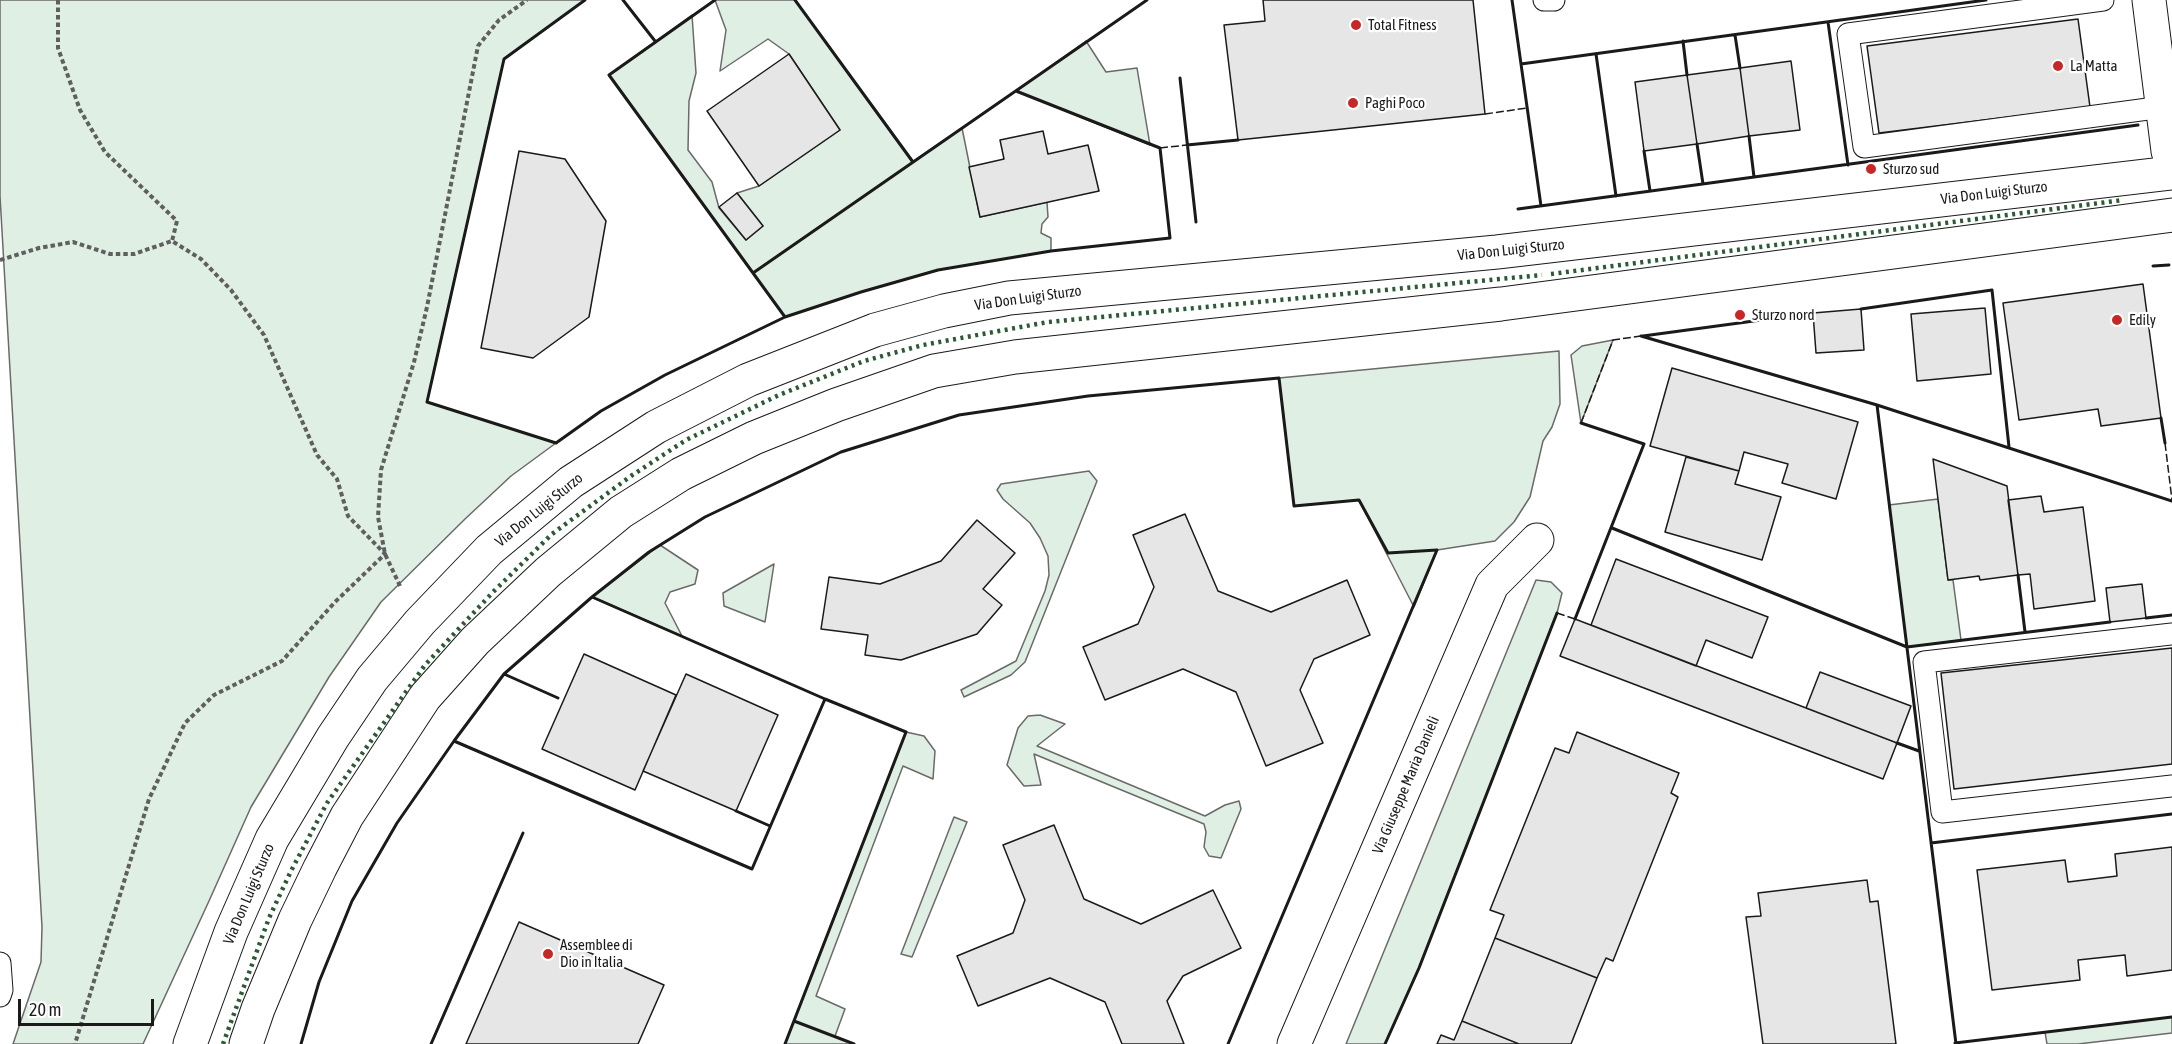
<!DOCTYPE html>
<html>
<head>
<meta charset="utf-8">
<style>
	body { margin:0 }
	#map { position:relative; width:2172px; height:1044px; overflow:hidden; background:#fff; font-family:"Asap Condensed",sans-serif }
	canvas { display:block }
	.scale { position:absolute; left:18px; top:999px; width:136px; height:27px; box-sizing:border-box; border:3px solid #1a1a1a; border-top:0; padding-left:8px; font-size:18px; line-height:21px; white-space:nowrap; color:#1a1a1a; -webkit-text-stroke:4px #fff; paint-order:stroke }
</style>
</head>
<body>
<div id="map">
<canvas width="2172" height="1044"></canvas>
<div class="scale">20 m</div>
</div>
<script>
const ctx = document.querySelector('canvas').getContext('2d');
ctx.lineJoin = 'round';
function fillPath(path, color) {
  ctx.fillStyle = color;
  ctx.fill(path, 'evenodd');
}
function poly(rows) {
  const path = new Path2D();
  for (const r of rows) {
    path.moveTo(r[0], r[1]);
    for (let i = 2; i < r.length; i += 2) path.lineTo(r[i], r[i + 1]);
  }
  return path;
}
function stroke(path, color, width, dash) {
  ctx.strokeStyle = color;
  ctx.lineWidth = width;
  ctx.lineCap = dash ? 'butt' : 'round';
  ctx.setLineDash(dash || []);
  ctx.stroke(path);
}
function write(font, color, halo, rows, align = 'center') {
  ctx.font = font + ' "Asap Condensed",sans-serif';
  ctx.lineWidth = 4.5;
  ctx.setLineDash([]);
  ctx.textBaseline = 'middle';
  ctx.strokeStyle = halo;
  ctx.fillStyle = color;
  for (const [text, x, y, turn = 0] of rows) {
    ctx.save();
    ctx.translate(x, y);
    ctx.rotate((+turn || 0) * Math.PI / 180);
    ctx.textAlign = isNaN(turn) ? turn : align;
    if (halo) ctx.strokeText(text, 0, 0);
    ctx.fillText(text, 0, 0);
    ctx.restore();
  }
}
const green = poly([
	[0,0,585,0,504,59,427,402,556,443,511,476,465,519,381,602,329,677,251,807,209,901,143,1044,13,1044,41,962,42,927,0,196,0,0],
	[715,0,795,0,912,162,962,128,980,217,1047,202,1048,217,1042,224,1041,233,1051,238,1051,251,938,270,861,292,785,317,609,75,692,15,696,73,689,101,688,150,712,182,719,208,746,240,763,226,737,193,759,186,840,130,789,54,768,39,720,71,726,30,715,0],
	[1086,41,1106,72,1137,68,1150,145,1016,91,1086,41],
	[1613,340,1581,423,1571,355,1582,346,1613,340],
	[1559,351,1560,404,1552,427,1543,441,1530,497,1514,522,1495,541,1437,550,1414,607,1359,500,1294,506,1279,378,1559,351],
	[1089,471,1097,481,1025,662,1011,675,964,697,961,690,1016,661,1045,591,1049,575,1048,556,1040,538,1030,523,1003,499,997,490,1001,484,1089,471],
	[1938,499,1948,580,1953,580,1961,640,1907,647,1889,505,1938,499],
	[660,545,698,570,695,584,670,592,665,603,682,636,592,597,660,545],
	[774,564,765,622,724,606,723,593,774,564],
	[1536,580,1551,582,1562,593,1557,613,1419,968,1385,1044,1346,1044,1536,580],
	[1040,715,1065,724,1037,746,1205,816,1225,805,1239,801,1241,809,1221,858,1209,856,1204,847,1206,832,1204,824,1034,754,1041,785,1024,786,1007,765,1018,728,1028,716,1040,715],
	[906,732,924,736,935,751,933,779,903,766,816,996,845,1009,835,1036,854,1044,785,1044,906,732],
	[954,817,967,822,912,957,901,954,954,817],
	[2172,1017,2172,1033,2078,1044,2047,1044,2045,1032,2172,1017]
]);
fillPath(green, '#e0efe3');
stroke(green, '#6a6a6a', 1.5);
const building = poly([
	[1263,0,1473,0,1485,114,1238,140,1224,25,1265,21,1263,0],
	[2078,19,2090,107,1879,133,1867,46,2078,19],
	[789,54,840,130,759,186,707,111,789,54],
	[1791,61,1800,130,1749,136,1740,68,1791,61],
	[1740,68,1749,136,1697,144,1687,75,1740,68],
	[1687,75,1697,144,1644,151,1635,82,1687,75],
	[1043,131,1048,154,1088,145,1099,191,980,217,969,167,1004,159,1000,140,1043,131],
	[519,151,565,159,606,221,589,317,533,358,481,348,519,151],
	[737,193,763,226,746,240,719,207,737,193],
	[2143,284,2161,418,2101,426,2098,409,2019,420,2003,303,2143,284],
	[1985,308,1991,374,1917,381,1911,314,1985,308],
	[1861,309,1864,350,1816,353,1813,313,1861,309],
	[1672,368,1858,422,1836,499,1782,483,1788,464,1744,452,1739,471,1650,446,1672,368],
	[1686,457,1739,471,1735,484,1781,497,1762,560,1665,532,1686,457],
	[1933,459,2007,486,2018,575,1980,580,1979,576,1948,580,1933,459],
	[2041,496,2044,512,2083,507,2095,601,2034,609,2030,574,2018,575,2008,500,2041,496],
	[1185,514,1218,591,1271,612,1347,580,1370,635,1314,659,1300,690,1323,743,1266,766,1236,692,1183,669,1105,700,1083,647,1138,624,1154,587,1133,535,1185,514],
	[977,520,1015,553,983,589,1002,605,977,634,901,660,865,655,868,635,821,629,829,577,880,584,941,561,977,520],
	[1616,559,1768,617,1752,658,1706,640,1696,666,1591,625,1616,559],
	[2142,584,2146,618,2110,622,2106,588,2142,584],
	[1575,619,1897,743,1883,779,1560,656,1575,619],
	[2172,648,2172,764,1954,789,1941,673,2172,648],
	[584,654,676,695,635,790,542,749,584,654],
	[1820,672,1911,706,1897,743,1806,708,1820,672],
	[686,674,778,715,736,811,643,771,686,674],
	[1577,732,1679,773,1671,793,1678,797,1613,961,1606,958,1597,978,1495,938,1504,915,1490,910,1555,748,1569,753,1577,732],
	[1054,825,1084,899,1141,924,1213,890,1241,948,1183,976,1167,1001,1184,1044,1122,1044,1105,1002,1050,978,978,1006,957,956,1013,933,1025,900,1003,845,1054,825],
	[2172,847,2172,970,2127,976,2125,955,2078,960,2080,980,1992,990,1977,870,2065,860,2068,882,2117,876,2115,854,2172,847],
	[1867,880,1870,902,1878,901,1896,1044,1763,1044,1746,917,1761,916,1758,893,1867,880],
	[519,922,664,985,638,1044,466,1044,519,922],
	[1495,938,1597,978,1571,1044,1519,1044,1462,1021,1495,938],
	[1462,1021,1519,1044,1437,1044,1441,1035,1454,1040,1462,1021]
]);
fillPath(building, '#e6e6e6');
stroke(building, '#1a1a1a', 1.5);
const service = poly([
	[1544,0,1554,0],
	[2103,0,1848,34,1864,147,2163,107],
	[2172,634,1924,662,1942,812,2172,786],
	[0,963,2,990,0,996]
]);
const minor = poly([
	[1294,1044,1492,585,1537,540]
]);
const tertiary = poly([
	[2149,0,2168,151,2172,163],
	[190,1044,231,932,272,839,333,737,372,679,420,622,489,550,571,482,656,427,748,380,875,330,944,311,1009,298,1497,252,2172,173],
	[246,1044,258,1009,295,920,320,868,347,816,425,697,475,641,548,572,621,512,681,474,754,438,836,405,934,371,1015,357,1501,304,2172,215]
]);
stroke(service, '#1a1a1a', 23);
stroke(minor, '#1a1a1a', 35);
stroke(tertiary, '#1a1a1a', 35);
stroke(poly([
	[58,0,58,48,80,110,105,152,177,221,172,241],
	[0,260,39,248,73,242,110,254,134,254,172,241,201,259,231,290,264,335,317,455,337,479,348,516,385,554,335,602,282,661,214,695,185,723,149,799,75,1044],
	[400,586,385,554,378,517,381,470,414,362,427,307,478,46,499,20,527,0]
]), '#5f5f5f', 4, [4.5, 3]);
stroke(service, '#fff', 21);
stroke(minor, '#fff', 33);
stroke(tertiary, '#fff', 33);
stroke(poly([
	[1551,274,2123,200],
	[223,1044,269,918,291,871,327,803,425,665,493,592,552,534,631,476,686,440,779,395,864,361,923,345,1048,322,1542,275]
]), '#2b5a34', 4.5, [3, 4.5]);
stroke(poly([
	[1485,114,1527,108],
	[1160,148,1187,145],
	[1581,423,1613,340,1641,336],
	[2165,443,2172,500],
	[1557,613,1575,619]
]), '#1a1a1a', 1.5, [8, 3]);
stroke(poly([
	[585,0,504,59,427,402,556,443,601,411,665,375,785,317,861,292,938,270,1051,251,1170,238,1160,148,1016,91],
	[623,0,655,41],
	[715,0,609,75,785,317],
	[795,0,913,162],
	[1512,0,1541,206],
	[1828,22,1848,165],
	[1735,35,1740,68],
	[1683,41,1687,75],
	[1596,54,1616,196],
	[1521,64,1986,0],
	[1180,78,1196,222],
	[1749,136,1754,177],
	[1697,144,1703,184],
	[1187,145,1238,140],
	[1644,151,1650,191],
	[1518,209,2138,125],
	[2153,266,2169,265],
	[753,273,1147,0],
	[1861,309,1992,290,2009,447],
	[1641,336,1877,405,2172,501],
	[1643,336,1813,313],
	[1877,405,1956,1044],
	[2161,418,2165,443],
	[1612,528,1907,647,2110,622],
	[2018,575,2025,632],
	[592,597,825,699,906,732,785,1044],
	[2146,618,2172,615],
	[1575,619,1644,444,1581,423],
	[504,674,558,698],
	[454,741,752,869,825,699],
	[1897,743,1919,751],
	[736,811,770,826],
	[1931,843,2172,814],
	[794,1021,854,1044],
	[1955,1043,2172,1017],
	[301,1044,319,982,352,901,397,823,454,741,504,674,592,597,649,552,705,517,841,452,959,415,1088,396,1279,378,1294,506,1359,500,1388,553,1437,550,1228,1044],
	[431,1044,523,833],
	[1385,1044,1419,968,1557,613]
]), '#1a1a1a', 3);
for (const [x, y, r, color] of [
	[1356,25,6,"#c62828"],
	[2058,66,6,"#c62828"],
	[1353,103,6,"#c62828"],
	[1871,169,6,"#c62828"],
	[1740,315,6,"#c62828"],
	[2117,320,6,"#c62828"],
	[548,954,6,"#c62828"]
]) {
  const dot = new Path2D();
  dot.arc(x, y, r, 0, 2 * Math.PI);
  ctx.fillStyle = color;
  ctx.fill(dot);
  stroke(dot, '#fff', 2);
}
write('15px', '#1a1a1a', '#fff', [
	["Total Fitness",1368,25],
	["La Matta",2070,66],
	["Paghi Poco",1365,103],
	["Sturzo sud",1883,169],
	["Sturzo nord",1752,315],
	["Edily",2129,320],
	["Assemblee di",560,945],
	["Dio in Italia",560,962]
], 'left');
write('15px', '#1a1a1a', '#fff', [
	["Via Don Luigi Sturzo",1994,193,-7],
	["Via Don Luigi Sturzo",1511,250,-6],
	["Via Don Luigi Sturzo",1028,298,-8],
	["Via Don Luigi Sturzo",539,510,-39],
	["Via Giuseppe Maria Danieli",1406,785,-67],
	["Via Don Luigi Sturzo",249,894,-67]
]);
</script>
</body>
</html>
